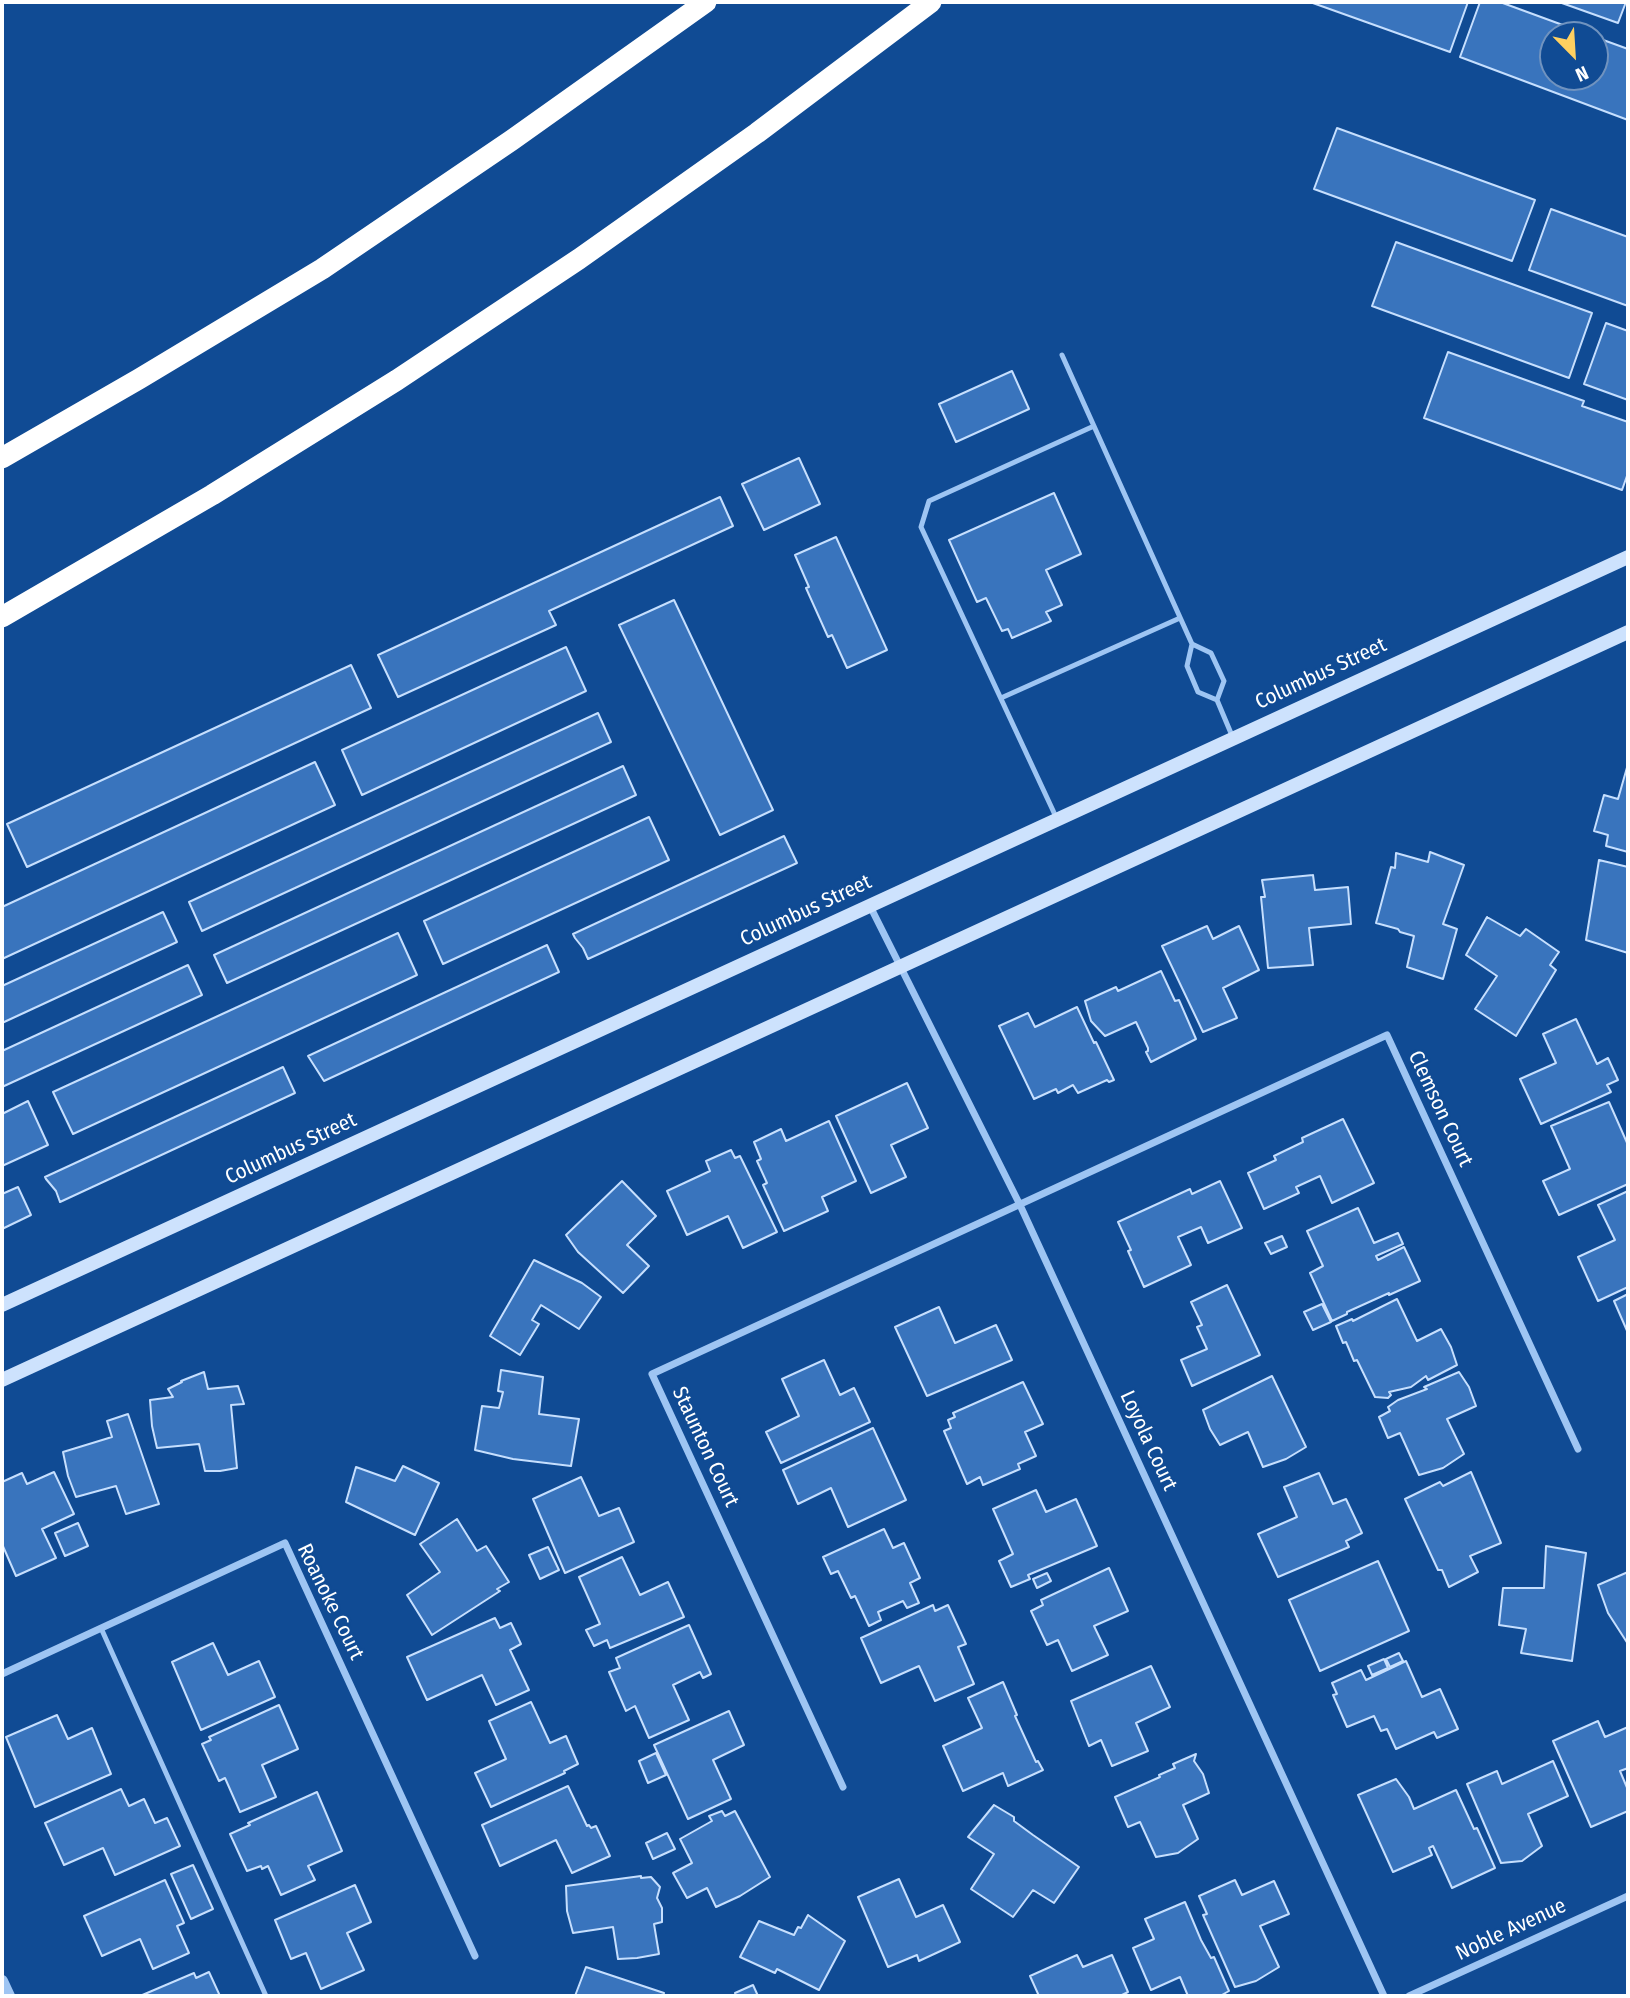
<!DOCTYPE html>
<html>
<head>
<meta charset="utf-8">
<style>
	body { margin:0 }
	#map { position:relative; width:1630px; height:1998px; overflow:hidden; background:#104b94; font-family:"Fira Sans Condensed",sans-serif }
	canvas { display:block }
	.frame { position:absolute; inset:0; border:4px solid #fff; pointer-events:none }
	.north { position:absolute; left:1539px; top:21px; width:70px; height:70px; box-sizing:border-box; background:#104b94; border:2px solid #7093bf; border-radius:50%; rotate:156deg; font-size:19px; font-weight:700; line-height:28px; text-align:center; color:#fff }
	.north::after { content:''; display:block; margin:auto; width:24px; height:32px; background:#ffd060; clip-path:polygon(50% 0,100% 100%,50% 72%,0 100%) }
</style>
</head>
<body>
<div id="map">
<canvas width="1630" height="1998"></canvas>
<div class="frame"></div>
<div class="north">N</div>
</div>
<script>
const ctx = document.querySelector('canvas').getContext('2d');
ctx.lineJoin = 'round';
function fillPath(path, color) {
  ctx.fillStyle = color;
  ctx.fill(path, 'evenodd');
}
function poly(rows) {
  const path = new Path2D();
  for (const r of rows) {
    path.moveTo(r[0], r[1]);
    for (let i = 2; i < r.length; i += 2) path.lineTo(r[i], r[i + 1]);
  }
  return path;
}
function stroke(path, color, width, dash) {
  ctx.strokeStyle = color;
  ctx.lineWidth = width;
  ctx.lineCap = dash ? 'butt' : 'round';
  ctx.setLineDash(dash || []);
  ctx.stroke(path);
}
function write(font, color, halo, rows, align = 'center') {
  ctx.font = font + ' "Fira Sans Condensed",sans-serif';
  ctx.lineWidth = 5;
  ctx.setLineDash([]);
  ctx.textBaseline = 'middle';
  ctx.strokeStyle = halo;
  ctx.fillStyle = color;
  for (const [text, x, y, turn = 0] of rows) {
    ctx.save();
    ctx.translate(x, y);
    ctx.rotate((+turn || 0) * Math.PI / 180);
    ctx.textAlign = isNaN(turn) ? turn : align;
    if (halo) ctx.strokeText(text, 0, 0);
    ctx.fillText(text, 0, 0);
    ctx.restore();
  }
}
const building = poly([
	[1310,2,1468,2,1450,52,1310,2],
	[1480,2,1500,2,1590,35,1553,35,1553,77,1595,77,1595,37,1628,49,1628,120,1460,57,1480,2],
	[1559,2,1626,2,1618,23,1559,2],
	[1337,128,1535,200,1512,261,1314,189,1337,128],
	[1551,209,1628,237,1628,306,1529,270,1551,209],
	[1396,242,1592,313,1569,378,1372,306,1396,242],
	[1606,323,1628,331,1628,400,1584,384,1606,323],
	[1448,352,1584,401,1582,406,1628,422,1628,473,1622,490,1424,418,1448,352],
	[1012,371,1029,409,956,442,939,404,1012,371],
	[799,458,820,504,764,530,742,484,799,458],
	[1054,493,1081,554,1046,570,1062,605,1046,612,1051,621,1012,638,1008,629,1002,631,986,598,977,602,949,540,1054,493],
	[720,497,733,526,549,611,556,625,398,697,378,655,720,497],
	[836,537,887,650,847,668,832,635,828,637,806,588,809,587,795,555,836,537],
	[674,600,773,810,720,835,619,625,674,600],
	[566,647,586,691,362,795,342,750,566,647],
	[351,665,371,708,27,867,7,824,351,665],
	[598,713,611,742,202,931,189,902,598,713],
	[315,762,335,805,2,959,2,907,315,762],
	[1628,764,1628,852,1606,846,1608,835,1594,831,1604,795,1618,799,1628,764],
	[623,766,636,795,227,983,214,955,623,766],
	[649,817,669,860,443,964,424,921,649,817],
	[784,836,797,863,588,959,583,948,575,938,573,934,784,836],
	[1430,852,1464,865,1443,924,1457,929,1443,979,1407,967,1414,936,1400,932,1398,929,1376,923,1391,867,1395,868,1396,853,1428,862,1430,852],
	[1599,860,1628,867,1628,953,1586,940,1599,860],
	[1313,875,1315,890,1348,887,1351,924,1309,928,1313,965,1268,968,1261,897,1265,897,1262,880,1313,875],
	[163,912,177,942,2,1023,2,986,163,912],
	[1487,917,1520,936,1526,929,1559,952,1550,965,1556,970,1516,1036,1475,1009,1497,976,1466,955,1487,917],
	[1207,926,1213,939,1239,926,1259,970,1223,988,1237,1018,1203,1032,1162,946,1207,926],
	[398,933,417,975,73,1134,53,1092,398,933],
	[547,945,559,972,324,1081,308,1056,547,945],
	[188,965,202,995,2,1087,2,1051,188,965],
	[1161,971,1175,1001,1179,1000,1196,1039,1151,1062,1146,1052,1148,1051,1148,1048,1136,1022,1105,1036,1091,1021,1085,1001,1116,987,1118,991,1161,971],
	[1077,1007,1094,1043,1096,1042,1114,1080,1109,1082,1107,1080,1078,1093,1073,1085,1058,1093,1056,1089,1034,1099,999,1026,1028,1013,1035,1027,1077,1007],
	[1576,1019,1597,1064,1608,1058,1618,1080,1607,1085,1611,1092,1541,1124,1520,1079,1556,1063,1543,1034,1576,1019],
	[283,1067,295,1093,60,1202,56,1191,46,1179,45,1177,283,1067],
	[907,1083,928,1128,891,1145,906,1177,871,1193,836,1116,907,1083],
	[28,1101,48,1145,2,1166,2,1114,28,1101],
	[1609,1102,1628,1145,1628,1184,1559,1215,1543,1181,1570,1169,1551,1126,1609,1102],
	[1343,1119,1374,1183,1332,1203,1320,1176,1296,1187,1299,1193,1264,1209,1248,1173,1276,1160,1274,1156,1303,1142,1302,1138,1343,1119],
	[829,1121,856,1181,822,1197,828,1211,784,1231,763,1185,767,1183,757,1161,761,1159,754,1142,781,1129,786,1141,829,1121],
	[731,1150,735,1158,740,1156,777,1232,743,1248,728,1216,687,1235,667,1191,710,1171,706,1161,731,1150],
	[622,1181,656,1216,627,1245,649,1266,623,1293,578,1252,566,1235,622,1181],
	[1220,1181,1242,1228,1208,1243,1201,1227,1178,1237,1191,1265,1144,1287,1128,1251,1131,1250,1118,1222,1190,1189,1192,1194,1220,1181],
	[18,1187,31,1215,2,1229,2,1194,18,1187],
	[1628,1191,1628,1287,1598,1301,1578,1257,1615,1240,1598,1205,1628,1191],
	[1358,1208,1374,1243,1398,1233,1403,1244,1376,1256,1378,1260,1404,1247,1420,1281,1389,1295,1389,1293,1347,1312,1347,1314,1332,1321,1310,1273,1323,1266,1307,1231,1358,1208],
	[1282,1236,1287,1247,1271,1254,1265,1243,1282,1236],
	[534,1260,582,1283,601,1297,579,1329,541,1305,532,1320,539,1324,520,1355,490,1336,534,1260],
	[1227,1285,1260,1355,1192,1386,1181,1360,1207,1349,1197,1327,1202,1325,1191,1302,1227,1285],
	[1628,1294,1628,1333,1614,1301,1628,1294],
	[1397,1299,1417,1341,1441,1329,1451,1347,1457,1365,1428,1380,1426,1376,1411,1387,1389,1392,1391,1395,1388,1398,1375,1397,1357,1360,1354,1361,1346,1342,1343,1343,1336,1326,1352,1319,1353,1321,1397,1299],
	[1322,1304,1331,1322,1313,1330,1304,1312,1322,1304],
	[939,1307,955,1343,996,1325,1012,1360,927,1396,895,1327,939,1307],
	[824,1360,840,1395,854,1388,870,1422,781,1463,766,1432,799,1416,782,1379,824,1360],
	[501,1370,543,1377,539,1414,579,1419,571,1466,513,1459,475,1450,482,1406,499,1408,503,1392,498,1391,501,1370],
	[204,1372,208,1389,238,1386,244,1404,231,1405,237,1468,220,1471,205,1471,199,1444,157,1448,152,1426,150,1400,173,1397,168,1389,182,1382,181,1381,204,1372],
	[1459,1372,1469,1387,1476,1406,1447,1419,1464,1454,1443,1468,1419,1475,1400,1433,1388,1438,1379,1417,1390,1411,1388,1407,1398,1400,1427,1389,1424,1387,1459,1372],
	[1272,1376,1306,1447,1286,1459,1263,1467,1248,1432,1220,1445,1210,1429,1203,1410,1272,1376],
	[1023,1382,1043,1424,1025,1432,1036,1456,1018,1464,1020,1469,983,1485,980,1477,967,1484,944,1431,951,1428,948,1420,955,1417,953,1413,1023,1382],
	[128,1414,159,1504,126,1514,116,1486,76,1497,68,1476,63,1452,112,1437,107,1421,128,1414],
	[873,1428,906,1500,848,1527,831,1488,798,1504,783,1470,873,1428],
	[403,1466,439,1483,415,1535,346,1502,356,1467,395,1481,403,1466],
	[54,1472,74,1514,42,1529,56,1558,16,1576,2,1544,2,1482,22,1473,27,1484,54,1472],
	[1471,1472,1501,1543,1470,1556,1478,1572,1449,1587,1442,1570,1438,1570,1405,1499,1440,1482,1443,1486,1471,1472],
	[1319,1473,1333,1504,1346,1499,1362,1533,1346,1541,1349,1547,1278,1577,1258,1534,1297,1517,1284,1487,1319,1473],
	[581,1477,599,1516,619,1508,634,1542,565,1573,533,1499,581,1477],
	[1036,1490,1046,1512,1076,1499,1097,1546,1028,1575,1030,1579,1011,1587,999,1561,1013,1554,993,1509,1036,1490],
	[457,1519,477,1551,486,1546,509,1582,497,1589,500,1591,432,1635,407,1595,440,1572,420,1544,457,1519],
	[78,1523,88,1546,65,1556,55,1533,78,1523],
	[884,1529,893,1548,904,1543,920,1578,910,1583,919,1603,907,1608,903,1601,878,1612,881,1620,869,1626,855,1596,851,1598,838,1571,831,1574,823,1557,884,1529],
	[1546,1546,1586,1553,1572,1661,1521,1653,1526,1629,1499,1625,1503,1588,1544,1588,1546,1546],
	[548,1547,559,1570,540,1579,529,1555,548,1547],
	[622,1557,640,1595,668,1582,684,1617,610,1648,607,1640,594,1646,586,1630,600,1624,579,1577,622,1557],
	[1378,1561,1409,1631,1320,1671,1289,1600,1378,1561],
	[1109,1568,1128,1611,1094,1626,1108,1655,1072,1671,1058,1640,1047,1645,1031,1611,1043,1605,1041,1600,1109,1568],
	[1628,1572,1628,1644,1608,1613,1598,1585,1628,1572],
	[1047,1573,1051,1581,1037,1588,1033,1579,1047,1573],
	[933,1605,935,1611,948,1605,966,1644,958,1647,974,1684,935,1701,919,1666,881,1683,861,1638,933,1605],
	[495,1618,500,1628,511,1623,521,1644,510,1650,529,1690,496,1705,482,1675,427,1700,407,1657,495,1618],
	[689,1625,711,1674,703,1678,700,1672,673,1685,689,1720,649,1738,635,1706,626,1711,609,1672,620,1668,616,1658,689,1625],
	[213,1643,228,1675,259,1661,275,1697,201,1730,172,1662,213,1643],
	[1399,1653,1403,1661,1390,1667,1386,1659,1399,1653],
	[1384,1659,1388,1668,1372,1675,1368,1666,1384,1659],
	[1406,1661,1422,1697,1440,1689,1458,1729,1437,1738,1434,1732,1396,1749,1387,1729,1381,1731,1374,1716,1347,1727,1333,1695,1337,1694,1332,1683,1361,1670,1366,1680,1406,1661],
	[1151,1666,1170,1707,1136,1723,1148,1751,1112,1766,1101,1740,1089,1746,1071,1701,1151,1666],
	[1003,1682,1017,1715,1015,1716,1036,1762,1038,1761,1043,1770,1008,1786,1003,1773,963,1791,943,1746,982,1728,968,1698,1003,1682],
	[531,1702,550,1743,566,1736,578,1764,564,1771,565,1773,491,1807,475,1773,506,1759,489,1721,531,1702],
	[279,1705,298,1749,262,1765,276,1797,240,1812,225,1778,219,1781,202,1744,211,1740,209,1737,279,1705],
	[729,1711,744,1745,713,1760,731,1799,688,1819,654,1745,729,1711],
	[57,1715,68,1739,92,1728,111,1774,35,1807,6,1737,57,1715],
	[1598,1721,1605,1737,1628,1727,1628,1768,1620,1771,1628,1790,1628,1811,1591,1827,1553,1741,1598,1721],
	[656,1753,666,1775,648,1783,639,1761,656,1753],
	[1196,1754,1194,1761,1203,1774,1209,1793,1183,1805,1198,1839,1178,1853,1156,1857,1140,1822,1128,1827,1115,1797,1160,1777,1159,1775,1175,1768,1173,1764,1196,1754],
	[1553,1761,1568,1796,1528,1814,1542,1846,1522,1861,1501,1863,1467,1784,1497,1771,1502,1784,1553,1761],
	[1396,1779,1409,1797,1414,1809,1456,1790,1474,1829,1477,1828,1495,1868,1452,1888,1433,1846,1429,1848,1432,1855,1393,1872,1358,1795,1396,1779],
	[568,1786,587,1826,589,1825,591,1828,596,1826,610,1856,572,1873,556,1840,500,1866,482,1825,568,1786],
	[121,1789,129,1806,144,1799,155,1823,167,1818,180,1846,115,1875,103,1848,64,1865,45,1823,121,1789],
	[317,1792,342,1851,308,1866,315,1880,281,1895,268,1866,262,1869,261,1866,247,1871,230,1834,250,1825,248,1823,317,1792],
	[994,1805,1014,1817,1014,1821,1033,1835,1079,1867,1054,1903,1033,1890,1013,1917,971,1889,994,1854,968,1837,994,1805],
	[722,1811,725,1816,735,1811,770,1877,740,1896,716,1907,707,1888,687,1898,673,1873,692,1863,680,1839,712,1821,709,1816,722,1811],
	[667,1833,675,1849,653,1859,646,1843,667,1833],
	[193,1865,213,1909,191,1919,171,1874,193,1865],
	[641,1876,641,1878,651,1877,660,1887,657,1898,662,1908,662,1922,654,1924,659,1954,637,1958,618,1959,613,1927,573,1933,567,1911,566,1886,641,1876],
	[899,1879,916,1917,943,1905,960,1942,919,1961,917,1955,888,1967,858,1897,899,1879],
	[165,1880,184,1923,177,1926,189,1953,153,1969,140,1939,102,1956,84,1916,165,1880],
	[1235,1880,1242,1895,1274,1881,1289,1914,1260,1926,1279,1967,1256,1981,1235,1987,1203,1915,1207,1914,1199,1896,1235,1880],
	[355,1885,371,1922,347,1933,364,1970,321,1989,306,1953,291,1959,275,1920,355,1885],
	[1185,1902,1201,1940,1211,1958,1214,1957,1229,1991,1220,1996,1188,1996,1180,1977,1151,1990,1133,1948,1154,1939,1145,1919,1185,1902],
	[808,1915,845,1941,819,1990,777,1969,775,1973,740,1957,759,1921,794,1935,798,1927,801,1928,808,1915],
	[1077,1955,1083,1967,1112,1955,1128,1992,1120,1996,1039,1996,1030,1976,1077,1955],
	[586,1967,664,1993,663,1996,575,1996,586,1967],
	[209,1972,220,1996,140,1996,194,1973,196,1978,209,1972],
	[753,1985,758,1996,736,1996,735,1993,753,1985]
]);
fillPath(building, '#3974bd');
stroke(building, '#c6dffe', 2);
stroke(poly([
	[1062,355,1192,644],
	[1001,698,1180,618],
	[1217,700,1198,692,1187,666,1192,644,1211,653,1224,681,1217,700,1233,738],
	[1056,817,921,527,929,501,1094,426],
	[101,1628,266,1996]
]), '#9ec5f3', 5);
stroke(poly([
	[870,906,1020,1205,1384,1996],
	[2,1674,285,1543,475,1956],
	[843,1787,652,1374,1387,1035,1578,1449],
	[1409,1996,1628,1896]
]), '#9ec5f3', 7);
stroke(poly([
	[2,1981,9,1996]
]), '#9ec5f3', 12);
stroke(poly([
	[2,1305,1628,557],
	[2,1380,1628,632]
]), '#cde2fd', 14);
stroke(poly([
	[2,458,139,379,322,269,512,140,706,2],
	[2,617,212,495,397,380,579,259,757,133,931,2]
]), '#fff', 21);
write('21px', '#fff', '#104b94', [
	["Columbus Street",1321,674,-25],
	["Columbus Street",806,911,-25],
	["Clemson Court",1440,1109,65],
	["Columbus Street",291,1149,-25],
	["Loyola Court",1148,1441,65],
	["Staunton Court",705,1447,65],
	["Roanoke Court",330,1602,64],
	["Noble Avenue",1511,1930,-25]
]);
</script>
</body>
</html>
